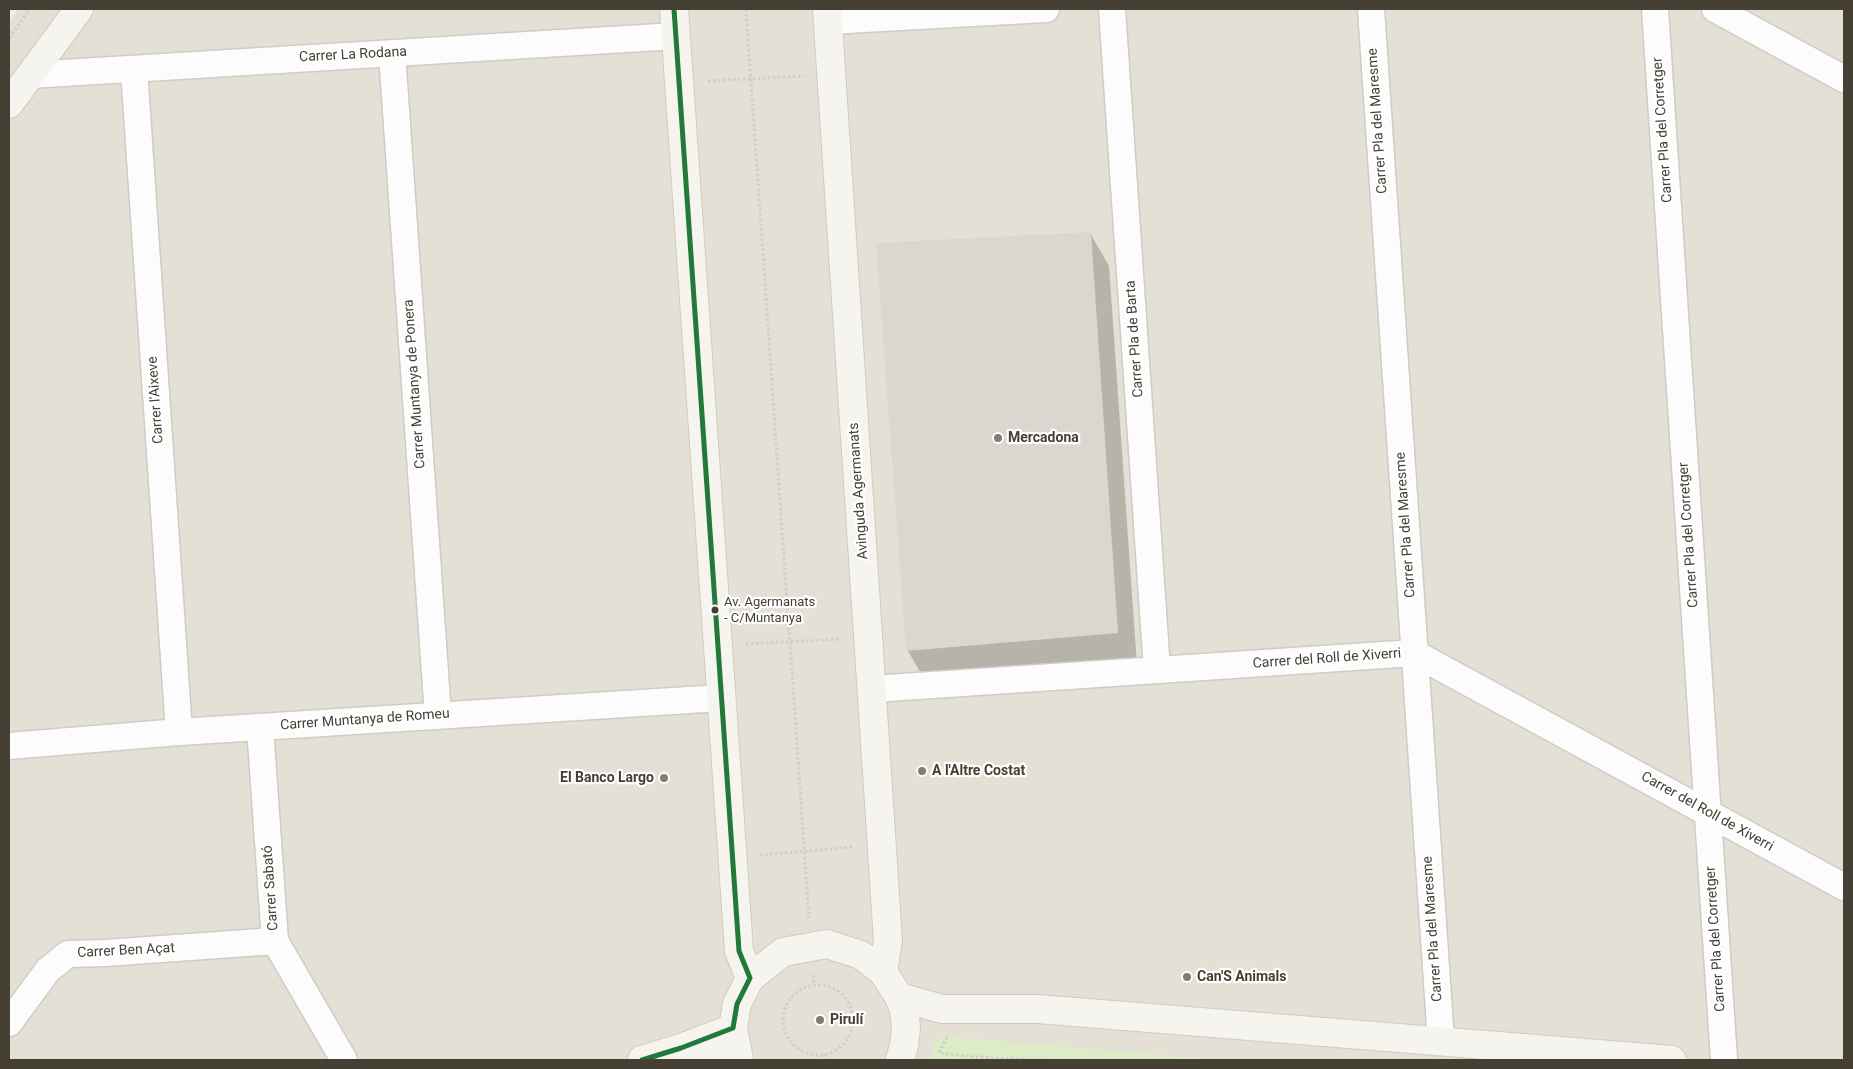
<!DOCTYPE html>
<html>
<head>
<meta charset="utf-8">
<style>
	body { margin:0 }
	#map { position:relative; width:1853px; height:1069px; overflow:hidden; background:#f0eee8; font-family:Roboto,sans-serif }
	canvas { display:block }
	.frame { position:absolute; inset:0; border:10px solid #464034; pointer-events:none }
</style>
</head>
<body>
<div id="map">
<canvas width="1853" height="1069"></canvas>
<div class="frame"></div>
</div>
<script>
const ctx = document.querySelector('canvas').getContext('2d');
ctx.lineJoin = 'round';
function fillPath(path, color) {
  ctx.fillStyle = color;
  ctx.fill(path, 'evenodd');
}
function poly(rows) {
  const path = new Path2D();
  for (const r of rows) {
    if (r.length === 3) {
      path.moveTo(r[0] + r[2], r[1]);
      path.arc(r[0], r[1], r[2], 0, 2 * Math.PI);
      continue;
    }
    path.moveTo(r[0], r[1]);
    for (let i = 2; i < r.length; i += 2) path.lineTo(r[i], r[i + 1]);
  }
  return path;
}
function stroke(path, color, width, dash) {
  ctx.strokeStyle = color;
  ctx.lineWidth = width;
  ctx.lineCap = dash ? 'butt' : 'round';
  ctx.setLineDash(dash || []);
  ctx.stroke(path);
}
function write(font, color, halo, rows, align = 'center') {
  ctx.font = font + ' Roboto,sans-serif';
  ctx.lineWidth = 4.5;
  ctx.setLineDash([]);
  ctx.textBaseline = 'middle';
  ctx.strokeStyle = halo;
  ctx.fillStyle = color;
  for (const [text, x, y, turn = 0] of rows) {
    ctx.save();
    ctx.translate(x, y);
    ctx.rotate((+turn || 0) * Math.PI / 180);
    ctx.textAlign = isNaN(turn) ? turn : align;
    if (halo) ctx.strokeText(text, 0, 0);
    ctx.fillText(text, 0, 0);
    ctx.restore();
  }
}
fillPath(poly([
	[18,9,1844,9,1844,1060,9,1060,9,22]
]), '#e5e0d5');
fillPath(poly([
	[940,1036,1219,1060,927,1060]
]), '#dcecc6');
fillPath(poly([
	[1090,233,1109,266,1137,666,927,684,908,651,877,244]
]), '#0003');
fillPath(poly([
	[1091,232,1118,633,906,651,876,243]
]), '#dad7d0');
const street = poly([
	[1112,9,1157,670],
	[1371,9,1441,1041],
	[1655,9,1724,1060],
	[1715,9,1844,79],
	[828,21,1046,9],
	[392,53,438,716],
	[134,69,179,732],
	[30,75,676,36],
	[872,689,1414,653,1844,887],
	[260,727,275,941,344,1060],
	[9,746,179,732,721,698],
	[9,1023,48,970,68,954,105,953,275,941]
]);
const secondary = poly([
	[674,9,739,951,750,978],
	[827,9,888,941,883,972],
	[9,104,79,9],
	[899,997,942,1009,1038,1009,1672,1060],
	[681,1048,723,1060],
	[642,1060,681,1048,733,1028],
	[739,1060,733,1028,737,1004,750,978,783,952,827,944,861,955,883,972,899,997,904,1010,906,1027,904,1046,900,1060]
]);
stroke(street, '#ceccc5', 29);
stroke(secondary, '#d0cbbe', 30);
stroke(poly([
	[746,9,809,918],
	[9,38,30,9],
	[708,81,804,76],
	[746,644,839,639],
	[760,855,853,847],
	[813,975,814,985],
	[818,1020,35],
	[947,1037,939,1053,990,1058,1050,1060],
	[824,1054,826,1060]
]), '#d1cec9', 3, [2.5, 2.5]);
stroke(street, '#fdfcfc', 26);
stroke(secondary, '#f6f4ee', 28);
stroke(poly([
	[642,1060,681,1048,733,1028,737,1004,750,978,739,951,674,9]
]), '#21793c', 5);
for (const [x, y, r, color] of [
	[998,438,5,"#827d73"],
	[715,610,4.5,"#464034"],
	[922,771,5,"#827d73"],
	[664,778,5,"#827d73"],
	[1187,977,5,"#827d73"],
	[820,1020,5,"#827d73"]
]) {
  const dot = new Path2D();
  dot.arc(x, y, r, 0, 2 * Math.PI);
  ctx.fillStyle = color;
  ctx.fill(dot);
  stroke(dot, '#fff', 2);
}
write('13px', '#464034', '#fff', [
	["Av. Agermanats",724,603],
	["- C/Muntanya",724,619]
], 'left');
write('14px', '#464034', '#fff', [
	["Carrer La Rodana",353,55,-3],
	["Carrer Pla del Maresme",1378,121,-94],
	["Carrer Pla del Corretger",1663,130,-94],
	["Carrer Pla de Barta",1135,339,-94],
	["Carrer Muntanya de Ponera",415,384,-94],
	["Carrer l'Aixeve",156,400,-94],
	["Avinguda Agermanats",859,491,-94],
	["Carrer Pla del Maresme",1406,525,-94],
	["Carrer Pla del Corretger",1689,535,-94],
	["Carrer del Roll de Xiverri",1327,659,-4],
	["Carrer Muntanya de Romeu",365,720,-4],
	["Carrer del Roll de Xiverri",1707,812,29],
	["Carrer Sabató",271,888,-94],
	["Carrer Pla del Maresme",1433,929,-94],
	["Carrer Pla del Corretger",1716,939,-94],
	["Carrer Ben Açat",126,951,-3]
]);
write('bold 14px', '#464034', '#fff', [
	["Mercadona",1008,438],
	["A l'Altre Costat",932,771],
	["El Banco Largo",654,778,"right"],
	["Can'S Animals",1197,977],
	["Pirulí",830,1020]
], 'left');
</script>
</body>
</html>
